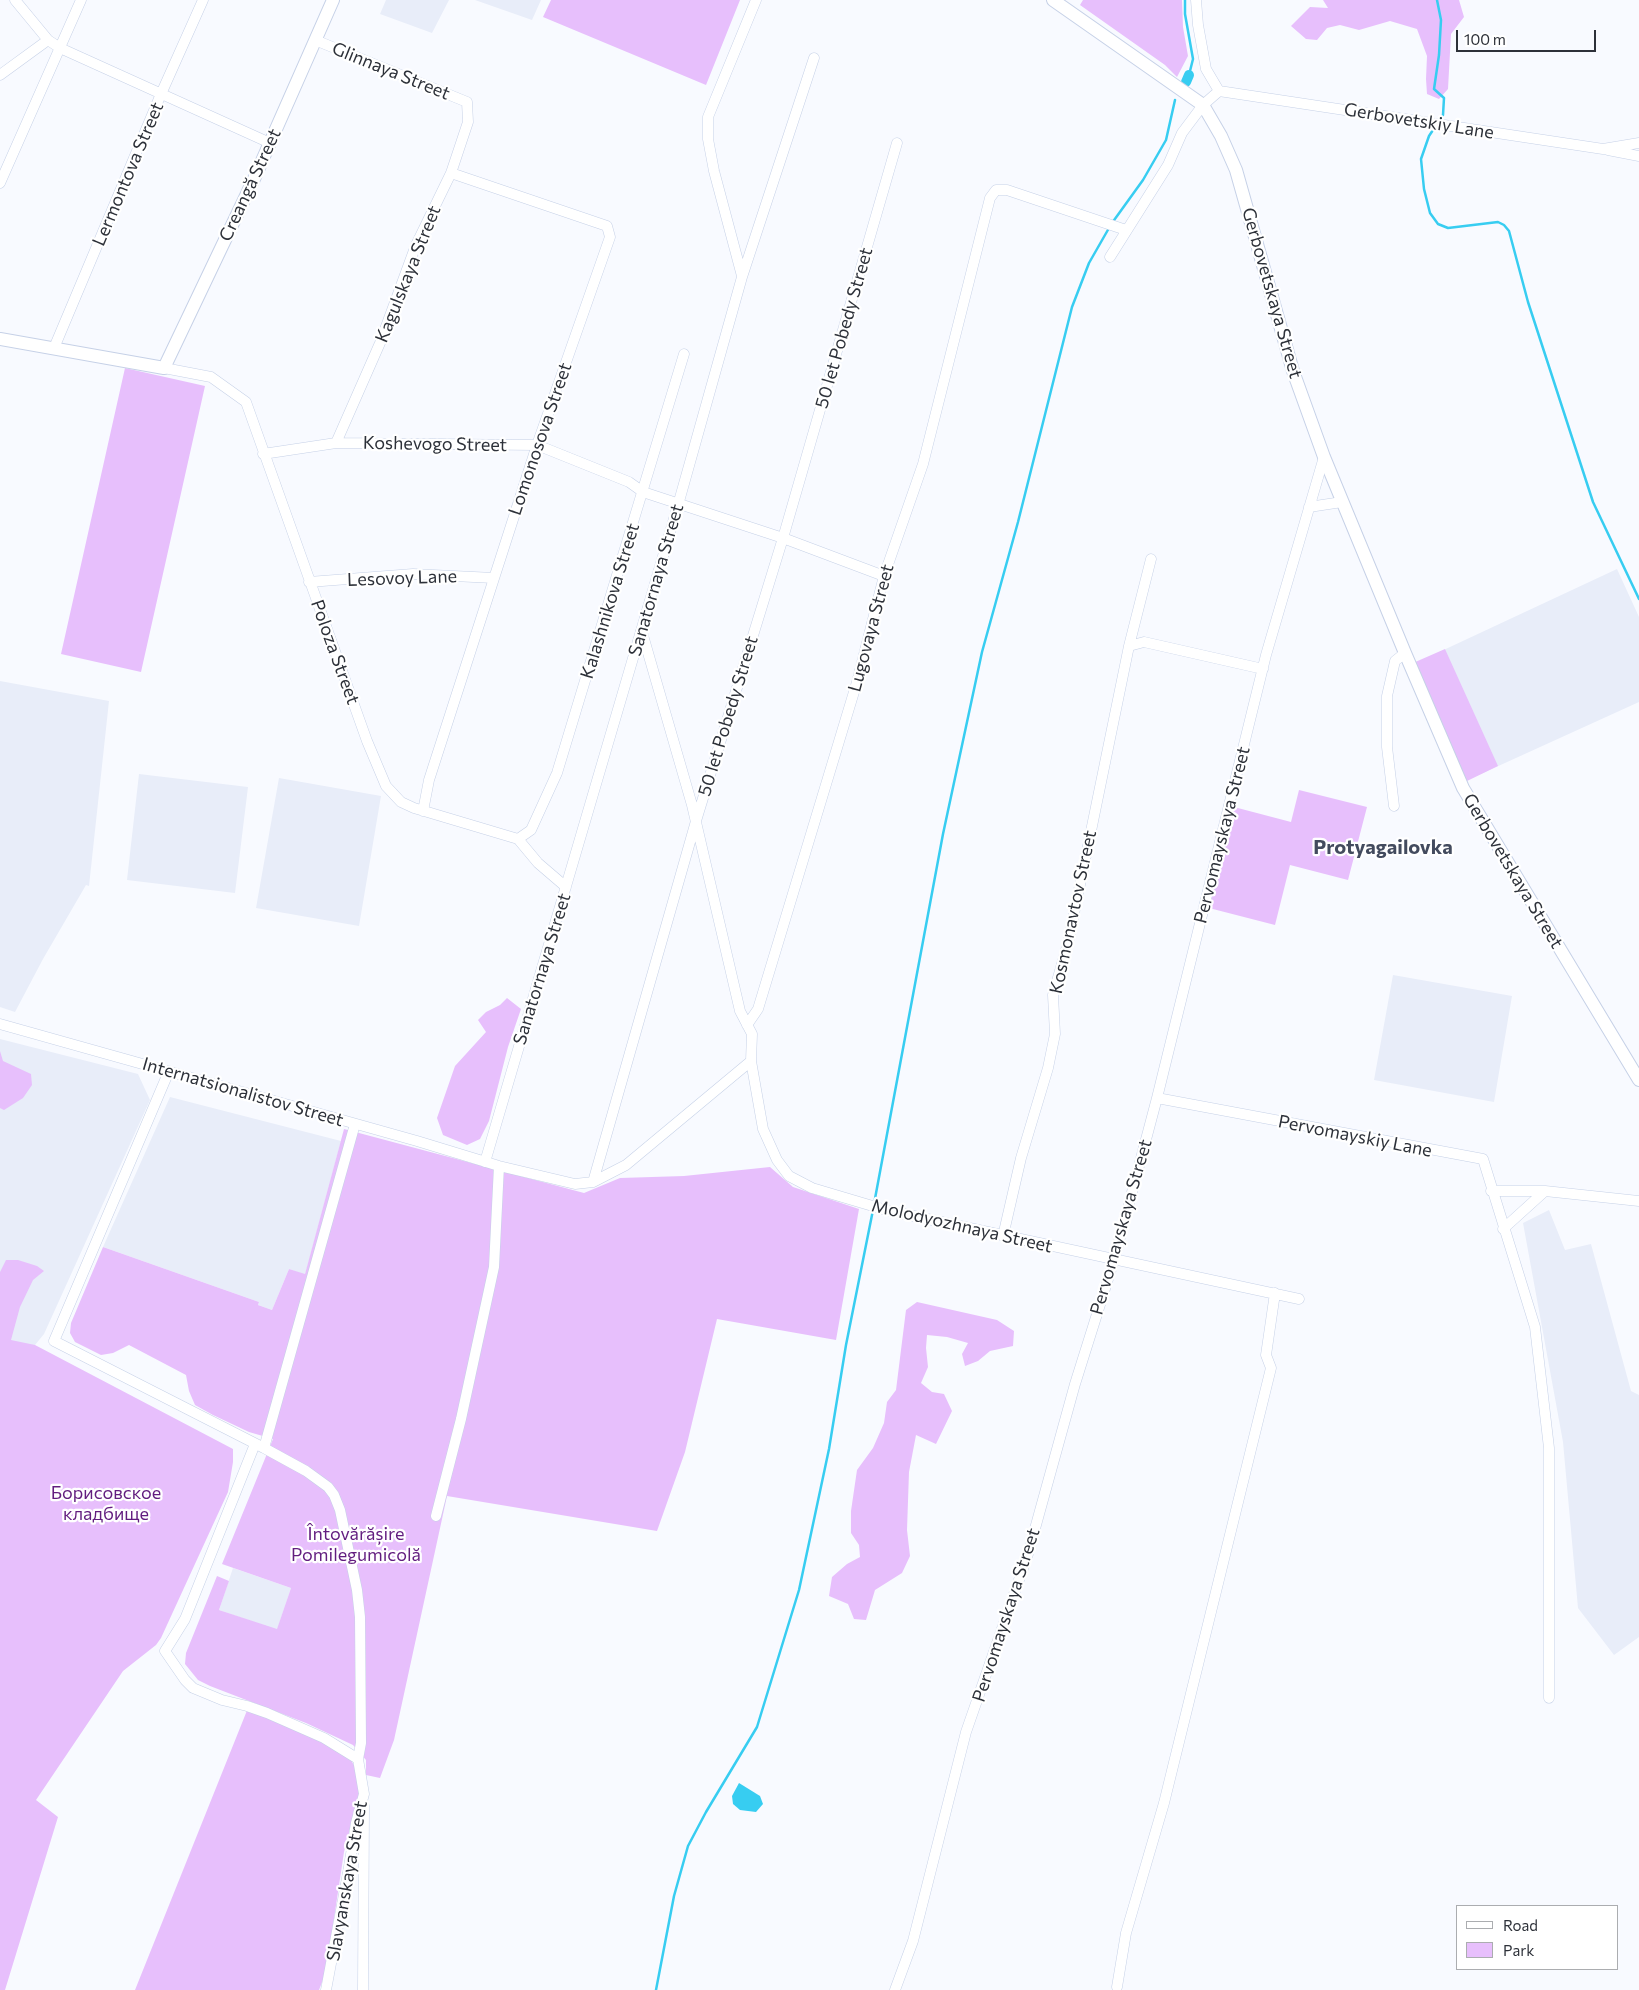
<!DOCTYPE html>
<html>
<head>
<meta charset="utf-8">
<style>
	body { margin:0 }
	#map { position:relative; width:1639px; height:1990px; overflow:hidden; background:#f8faff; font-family:Commissioner,sans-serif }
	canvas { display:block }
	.legend { position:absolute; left:1456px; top:1905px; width:162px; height:65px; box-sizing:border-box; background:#fff; border:1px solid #abadb0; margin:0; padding:6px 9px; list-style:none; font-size:15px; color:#2d3139 }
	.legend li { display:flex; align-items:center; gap:10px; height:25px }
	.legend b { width:25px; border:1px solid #abadb0 }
	.scale { position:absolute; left:1456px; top:30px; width:140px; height:22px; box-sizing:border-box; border:2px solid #2d3139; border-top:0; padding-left:6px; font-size:15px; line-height:18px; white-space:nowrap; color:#2d3139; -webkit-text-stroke:4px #fff; paint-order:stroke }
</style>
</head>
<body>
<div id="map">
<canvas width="1639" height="1990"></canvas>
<ul class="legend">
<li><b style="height:6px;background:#fff"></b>Road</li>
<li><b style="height:14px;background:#e7bffc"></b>Park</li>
</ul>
<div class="scale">100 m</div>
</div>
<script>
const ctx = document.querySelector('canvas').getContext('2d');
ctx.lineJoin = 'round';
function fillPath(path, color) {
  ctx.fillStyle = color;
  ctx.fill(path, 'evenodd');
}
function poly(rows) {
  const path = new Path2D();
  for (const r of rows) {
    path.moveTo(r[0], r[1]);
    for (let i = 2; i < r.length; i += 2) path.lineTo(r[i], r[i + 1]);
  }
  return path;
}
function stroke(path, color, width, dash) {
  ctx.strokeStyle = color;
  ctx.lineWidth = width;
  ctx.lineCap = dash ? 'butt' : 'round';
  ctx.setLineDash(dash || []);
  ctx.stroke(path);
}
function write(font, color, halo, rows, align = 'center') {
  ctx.font = font + ' Commissioner,sans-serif';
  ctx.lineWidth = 4.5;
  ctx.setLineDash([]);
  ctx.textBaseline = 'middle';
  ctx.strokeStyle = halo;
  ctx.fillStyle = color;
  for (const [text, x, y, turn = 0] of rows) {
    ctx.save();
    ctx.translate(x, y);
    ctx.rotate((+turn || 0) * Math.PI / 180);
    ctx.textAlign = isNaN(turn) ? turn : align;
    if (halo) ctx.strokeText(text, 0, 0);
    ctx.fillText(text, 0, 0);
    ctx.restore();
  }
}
fillPath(poly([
	[386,0,449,0,432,33,380,14],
	[475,0,541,0,532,20],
	[1617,569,1639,617,1639,702,1472,778,1420,661],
	[0,681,109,701,89,886,86,885,43,959,15,1012,0,1007],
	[139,774,248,787,235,893,127,880],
	[279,778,381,796,359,926,256,908],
	[1393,975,1512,996,1494,1102,1374,1080],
	[0,1039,138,1074,150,1100,44,1334,35,1345,0,1410],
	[170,1097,341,1141,305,1275,289,1269,272,1310,258,1305,259,1302,103,1247],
	[1549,1210,1565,1250,1591,1244,1631,1391,1639,1395,1639,1637,1614,1655,1578,1608,1563,1442,1523,1223],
	[233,1568,291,1588,277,1630,219,1610]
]), '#e8edf9');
fillPath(poly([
	[551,0,740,0,706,85,543,17],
	[1083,0,1182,0,1183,27,1188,56,1177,77,1165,65,1080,5],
	[1323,0,1459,0,1464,17,1451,34,1448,89,1439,99,1427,94,1426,79,1427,56,1417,29,1390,21,1359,30,1340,25,1327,28,1317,40,1306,39,1291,26,1310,7,1328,8],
	[125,368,205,386,141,672,61,654],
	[1445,649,1498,766,1467,781,1413,663],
	[1299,790,1367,807,1348,880,1290,865,1275,925,1209,908,1234,807,1291,822],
	[507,998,521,1009,508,1047,489,1121,480,1139,467,1145,443,1135,437,1118,455,1066,486,1032,478,1020,486,1012,500,1005],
	[0,1051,3,1061,31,1074,32,1085,23,1098,4,1110,0,1108],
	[344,1129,584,1193,620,1178,684,1176,770,1167,793,1187,859,1209,836,1340,717,1319,685,1452,657,1531,447,1496,394,1740,380,1778,366,1775,366,1760,353,1745,306,1723,210,1686,198,1680,185,1664,186,1653,217,1576,229,1581,219,1610,277,1629,291,1588,222,1564,273,1439,249,1432,213,1415,195,1405,189,1391,186,1375,129,1345,113,1353,101,1355,75,1342,70,1333,71,1323,103,1247,259,1302,258,1305,272,1310,289,1269,305,1274],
	[6,1260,18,1260,37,1266,44,1271,33,1280,20,1307,11,1340,35,1345,233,1449,233,1462,228,1492,161,1638,156,1645,123,1671,36,1800,58,1817,5,1990,0,1990,0,1272],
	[917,1302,997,1320,1014,1331,1013,1346,990,1351,978,1361,965,1366,962,1354,968,1343,947,1337,927,1335,926,1348,928,1367,921,1383,932,1392,944,1394,952,1411,936,1444,916,1435,909,1472,907,1530,910,1556,902,1573,875,1590,866,1620,854,1619,848,1604,829,1596,832,1577,847,1564,860,1557,859,1545,851,1533,851,1511,857,1470,873,1448,884,1423,887,1402,896,1390,906,1310],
	[248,1708,347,1753,359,1774,359,1794,344,1852,326,1972,319,1990,135,1990]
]), '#e7bffc');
fillPath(poly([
	[739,1783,760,1796,763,1804,756,1812,740,1810,733,1804,732,1796]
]), '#37cdf1');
stroke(poly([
	[1185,0,1185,14,1193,59,1189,75],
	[1437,0,1441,20,1439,55,1434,89,1444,98,1443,115,1440,120],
	[1435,127,1429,136,1421,159,1424,189,1430,213,1438,224,1448,228,1498,222,1504,225,1509,231,1528,302,1593,502,1639,599],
	[1112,223,1143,180,1166,140,1175,100],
	[874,1204,943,834,982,652,1018,522,1072,307,1089,263,1109,228],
	[656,1990,674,1896,688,1846,706,1812,757,1727,799,1590,829,1449,846,1345,873,1210]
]), '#37cdf1', 2.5);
stroke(poly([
	[1186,82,1189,75]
]), '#37cdf1', 10);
const minor = poly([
	[15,0,48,40,60,48,270,143],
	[1196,0,1198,25,1206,69,1219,91],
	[315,40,467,102,468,122,451,173,416,245,380,343,336,443],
	[0,75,48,40],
	[1608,150,1639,156],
	[0,183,81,0],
	[1110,257,1168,165,1182,133,1203,105,1219,91,1603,149,1639,143],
	[742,276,714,171,708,139,708,117,756,0],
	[54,348,161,94,203,0],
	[164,368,211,377,246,402,367,741,386,786,401,802,414,808,518,839,538,863,566,887],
	[263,454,336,443,537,445,629,482,643,492,783,538,884,576],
	[1309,507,1342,502],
	[309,582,413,574,494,578],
	[642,632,692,805,740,1011,752,1034,751,1061,763,1129,777,1160,789,1176,812,1188,886,1210,1299,1299],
	[1129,646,1151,559],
	[1394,806,1387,747,1387,696,1395,661,1405,653],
	[423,811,429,780,537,445,610,237,607,226,451,173],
	[518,839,531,830,557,773,684,354],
	[0,1024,417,1141,499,1166,575,1184,593,1182,696,821,783,538,897,143],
	[747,1025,758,1009,857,682,884,576,923,464,990,198,996,190,1007,190,1126,230],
	[169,1071,54,1341,264,1448,306,1471,328,1487,334,1495,340,1510,357,1590,360,1617,361,1743,358,1759],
	[1157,1098,1483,1159,1535,1327,1549,1448,1549,1698],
	[485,1162,678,505,742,277,814,58],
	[593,1182,626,1165,751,1061],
	[1491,1191,1545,1191,1639,1201],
	[1503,1229,1545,1191],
	[1003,1236,1021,1158,1048,1068,1055,1034,1053,995,1068,943,1129,646,1144,642,1263,669],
	[255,1444,185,1619,165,1651,185,1680,193,1688,222,1700,247,1706,267,1713,324,1738,358,1759,364,1794,356,1823,348,1873,326,1990],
	[264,1448,355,1124],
	[436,1516,461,1419,494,1267,499,1166],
	[1117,1987,1126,1933,1164,1803,1271,1368,1266,1355,1275,1293],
	[363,1990,364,1806],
	[895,1990,913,1941,966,1732,1028,1554,1075,1384,1114,1260,1157,1098,1266,655,1324,457]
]);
const tertiary = poly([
	[1053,0,1203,105,1221,136,1236,170,1293,371,1324,457,1405,653,1463,788,1639,1080],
	[0,339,164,368,254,179,333,0]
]);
stroke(minor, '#c6d1e7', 11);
stroke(tertiary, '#c6d1e7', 14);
stroke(minor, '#fff', 10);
stroke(tertiary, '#fff', 12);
write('18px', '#2d3139', '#fff', [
	["Glinnaya Street",391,71,22],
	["Gerbovetskiy Lane",1419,121,9],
	["Lermontova Street",128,174,-67],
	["Creangă Street",250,185,-65],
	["Kagulskaya Street",408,274,-68],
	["Gerbovetskaya Street",1272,293,74],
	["50 let Pobedy Street",844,328,-74],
	["Lomonosova Street",540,439,-71],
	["Koshevogo Street",435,444,1],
	["Lesovoy Lane",402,578,-2],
	["Sanatornaya Street",656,580,-74],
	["Kalashnikova Street",610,601,-73],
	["Lugovaya Street",871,628,-75],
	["Poloza Street",335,652,70],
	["50 let Pobedy Street",728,716,-73],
	["Pervomayskaya Street",1222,835,-76],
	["Gerbovetskaya Street",1513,871,59],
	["Kosmonavtov Street",1073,912,-78],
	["Sanatornaya Street",542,969,-73],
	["Internatsionalistov Street",243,1092,16],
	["Pervomayskiy Lane",1355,1136,11],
	["Molodyozhnaya Street",962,1226,13],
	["Pervomayskaya Street",1121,1227,-74],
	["Pervomayskaya Street",1006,1615,-72],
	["Slavyanskaya Street",347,1881,-80]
]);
write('18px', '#621d7f', '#fff', [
	["Борисовское",106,1493],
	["кладбище",106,1514],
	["Întovărășire",356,1534],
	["Pomilegumicolă",356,1555]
]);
write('bold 20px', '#434b5e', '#fff', [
	["Protyagailovka",1383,847]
]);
</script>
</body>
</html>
